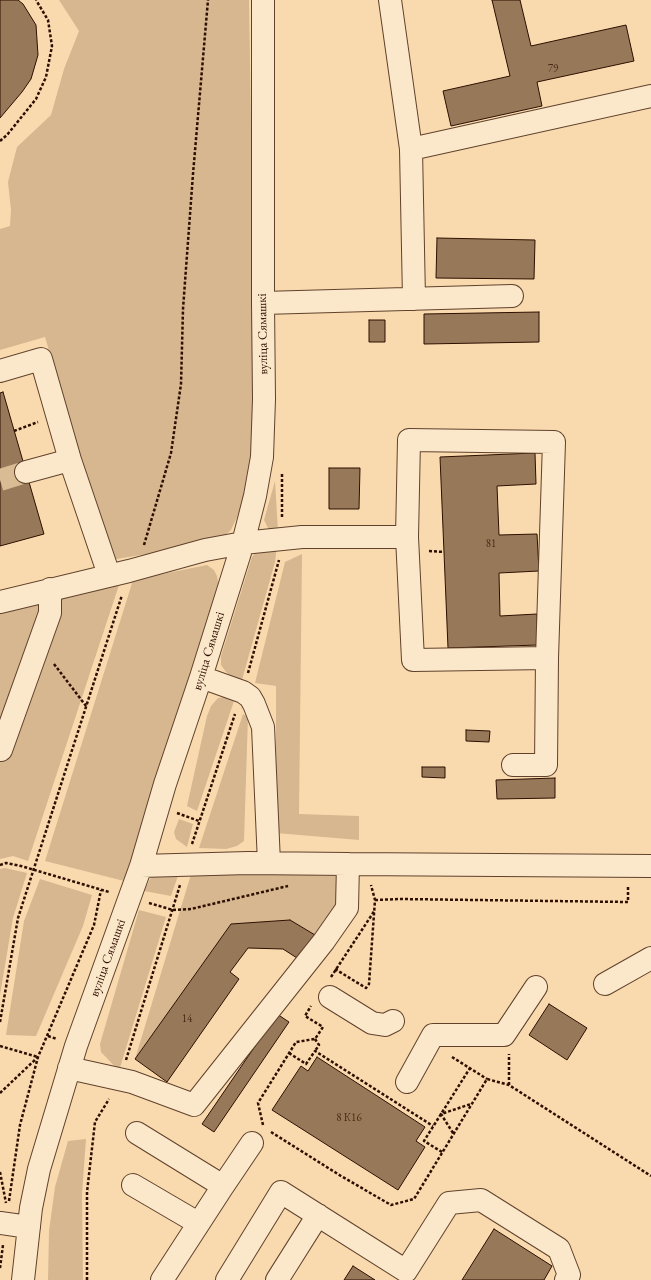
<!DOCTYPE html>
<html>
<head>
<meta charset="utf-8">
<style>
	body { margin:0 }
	canvas { display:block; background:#f9daae }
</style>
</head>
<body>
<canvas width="651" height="1280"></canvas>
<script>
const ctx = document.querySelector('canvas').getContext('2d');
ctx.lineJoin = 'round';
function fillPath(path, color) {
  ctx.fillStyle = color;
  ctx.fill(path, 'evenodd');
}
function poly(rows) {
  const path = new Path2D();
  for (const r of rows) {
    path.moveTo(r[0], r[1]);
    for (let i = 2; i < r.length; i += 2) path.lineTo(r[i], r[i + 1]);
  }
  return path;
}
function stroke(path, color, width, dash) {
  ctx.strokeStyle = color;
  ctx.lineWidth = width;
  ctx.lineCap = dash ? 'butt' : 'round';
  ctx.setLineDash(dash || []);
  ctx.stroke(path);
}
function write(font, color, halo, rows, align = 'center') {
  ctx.font = font + ' "EB Garamond",serif';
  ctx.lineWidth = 3;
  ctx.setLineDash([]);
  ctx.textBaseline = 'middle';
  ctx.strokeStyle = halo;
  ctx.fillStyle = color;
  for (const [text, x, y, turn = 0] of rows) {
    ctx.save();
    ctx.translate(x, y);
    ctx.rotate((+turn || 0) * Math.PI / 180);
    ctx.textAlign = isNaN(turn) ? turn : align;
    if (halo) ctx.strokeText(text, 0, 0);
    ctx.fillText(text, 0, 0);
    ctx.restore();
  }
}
fillPath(poly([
	[59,0,249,0,256,434,246,489,237,517,231,530,217,542,111,560,45,337,0,350,0,229,10,226,11,210,8,182,17,147,51,115,64,69,79,31],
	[275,481,278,531,269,530,264,520],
	[277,546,275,562,242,680,234,679,226,672,221,665,221,656,252,557,257,551],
	[302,554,299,814,359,816,359,840,276,833,276,686,255,683,285,562],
	[207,565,214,570,217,576,219,587,124,881,45,861,133,580],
	[119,585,28,861,13,856,0,859,0,614],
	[229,696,234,701,197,811,187,806,207,716,211,706,218,698],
	[243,714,248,717,244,841,237,846,226,849,199,848],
	[179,819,193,824,187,847,176,839,174,832],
	[5,868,27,873,13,918,0,995,0,869],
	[180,870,171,896,144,891,150,879,154,875],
	[192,871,338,876,338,904,315,935,290,920,231,924,135,1059],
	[40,879,92,895,83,926,36,1036,6,1035,24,921],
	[139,910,166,917,119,1071,101,1052,100,1044],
	[86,1139,82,1194,83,1280,48,1280,49,1231,55,1187,68,1141]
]), '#d6b790');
const building = poly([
	[0,0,18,0,23,4,36,25,38,55,31,79,22,92,0,118,0,0],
	[492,0,520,0,531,46,626,25,634,61,537,82,542,106,451,126,443,91,510,76,492,0],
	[437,238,535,240,534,279,436,278,437,238],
	[539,312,539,342,424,344,424,314,539,312],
	[369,320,385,320,385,342,369,342,369,320],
	[3,392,44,534,0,546,0,393,3,392],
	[535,453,536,484,497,486,499,535,537,534,539,571,499,573,500,616,537,614,538,645,448,648,440,457,535,453],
	[329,468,360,468,359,509,329,509,329,468],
	[466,730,490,731,489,742,466,741,466,730],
	[422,767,445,767,445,778,422,777,422,767],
	[555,778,555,798,497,799,496,780,555,778],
	[290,920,315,935,297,958,283,949,248,948,230,972,239,979,167,1082,135,1059,231,924,290,920],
	[549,1004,587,1028,567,1060,529,1035,549,1004],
	[277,1014,289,1022,214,1132,202,1124,277,1014],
	[317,1057,425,1127,416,1141,425,1147,398,1190,272,1110,301,1066,308,1071,317,1057],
	[494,1229,552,1266,544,1280,462,1280,494,1229],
	[353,1266,375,1280,344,1280,353,1266]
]);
fillPath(building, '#97795a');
stroke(building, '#2d0f00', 1);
stroke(poly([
	[0,480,26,472]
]), '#dabc94', 22, [22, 11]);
const minor = poly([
	[390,0,411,149,651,96],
	[411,149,414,299],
	[263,303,512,296],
	[0,371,41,359,70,460,109,575],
	[26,472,70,460],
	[0,602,129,571,205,550,243,543,302,537,407,537,409,440,554,442,547,658,413,660,407,537],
	[201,677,243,692,250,697,254,704,263,727,269,863],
	[1,750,50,613,50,589],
	[513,765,546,765,547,658],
	[348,864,651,866],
	[605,984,651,958],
	[330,997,372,1023,385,1025,393,1021],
	[69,1068,132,1082,194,1105,324,941,347,908,348,864,248,863,141,866],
	[407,1082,433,1035,504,1035,536,987],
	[137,1133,223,1186,162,1280],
	[133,1185,198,1223],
	[223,1186,252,1143],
	[0,1223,29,1227],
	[23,1280,31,1208,39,1169,76,1046,141,866,165,784,201,677,243,543,255,496,262,457,264,399,263,303,263,0],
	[227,1280,281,1192,406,1271,449,1203,481,1200,559,1249,569,1275,566,1280],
	[277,1280,318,1215]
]);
stroke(minor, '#60422c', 24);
stroke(poly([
	[0,141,7,135,36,99,46,77,52,46,48,20,36,0],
	[14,431,38,422],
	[282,517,282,472],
	[144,545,171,453,181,384,183,309,193,174,208,0],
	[429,551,444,552],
	[54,664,86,706],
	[248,673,279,560],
	[177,813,199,821],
	[192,844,235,714],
	[0,865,6,863,21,866,109,892],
	[375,900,400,899,628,902,628,886],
	[149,903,173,910,191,909,288,886],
	[335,969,366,988,369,984,375,900,371,885],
	[331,977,375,910],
	[0,1022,18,918,122,595],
	[48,1036,57,1039],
	[315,1039,319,1045,315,1051],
	[0,1046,38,1057],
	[289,1053,306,1064,315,1051,433,1126],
	[452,1057,487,1079],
	[126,1060,180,885],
	[509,1085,509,1054],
	[0,1093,38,1057],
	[263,1125,258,1103,296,1042,315,1039,323,1027,305,1016,311,1006],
	[271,1132,341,1176,391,1205,414,1199,487,1079,509,1085,651,1176],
	[453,1133,441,1114,471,1104],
	[442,1152,424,1141,470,1068],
	[0,1172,6,1203],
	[9,1201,20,1125,38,1057,94,925,101,890],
	[0,1268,3,1245],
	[87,1280,87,1192,95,1122,109,1099]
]), '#2d0f00', 2.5, [3, 2]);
stroke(minor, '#fbe7ca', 22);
write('11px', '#482a16', null, [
	["79",553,69],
	["81",491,544],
	["14",187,1019],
	["8 К16",349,1118]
]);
write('13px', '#2d0f00', '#fbe7ca', [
	["вуліца Сямашкі",263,334,-91],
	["вуліца Сямашкі",209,651,-73],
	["вуліца Сямашкі",108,958,-70]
]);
</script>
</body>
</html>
